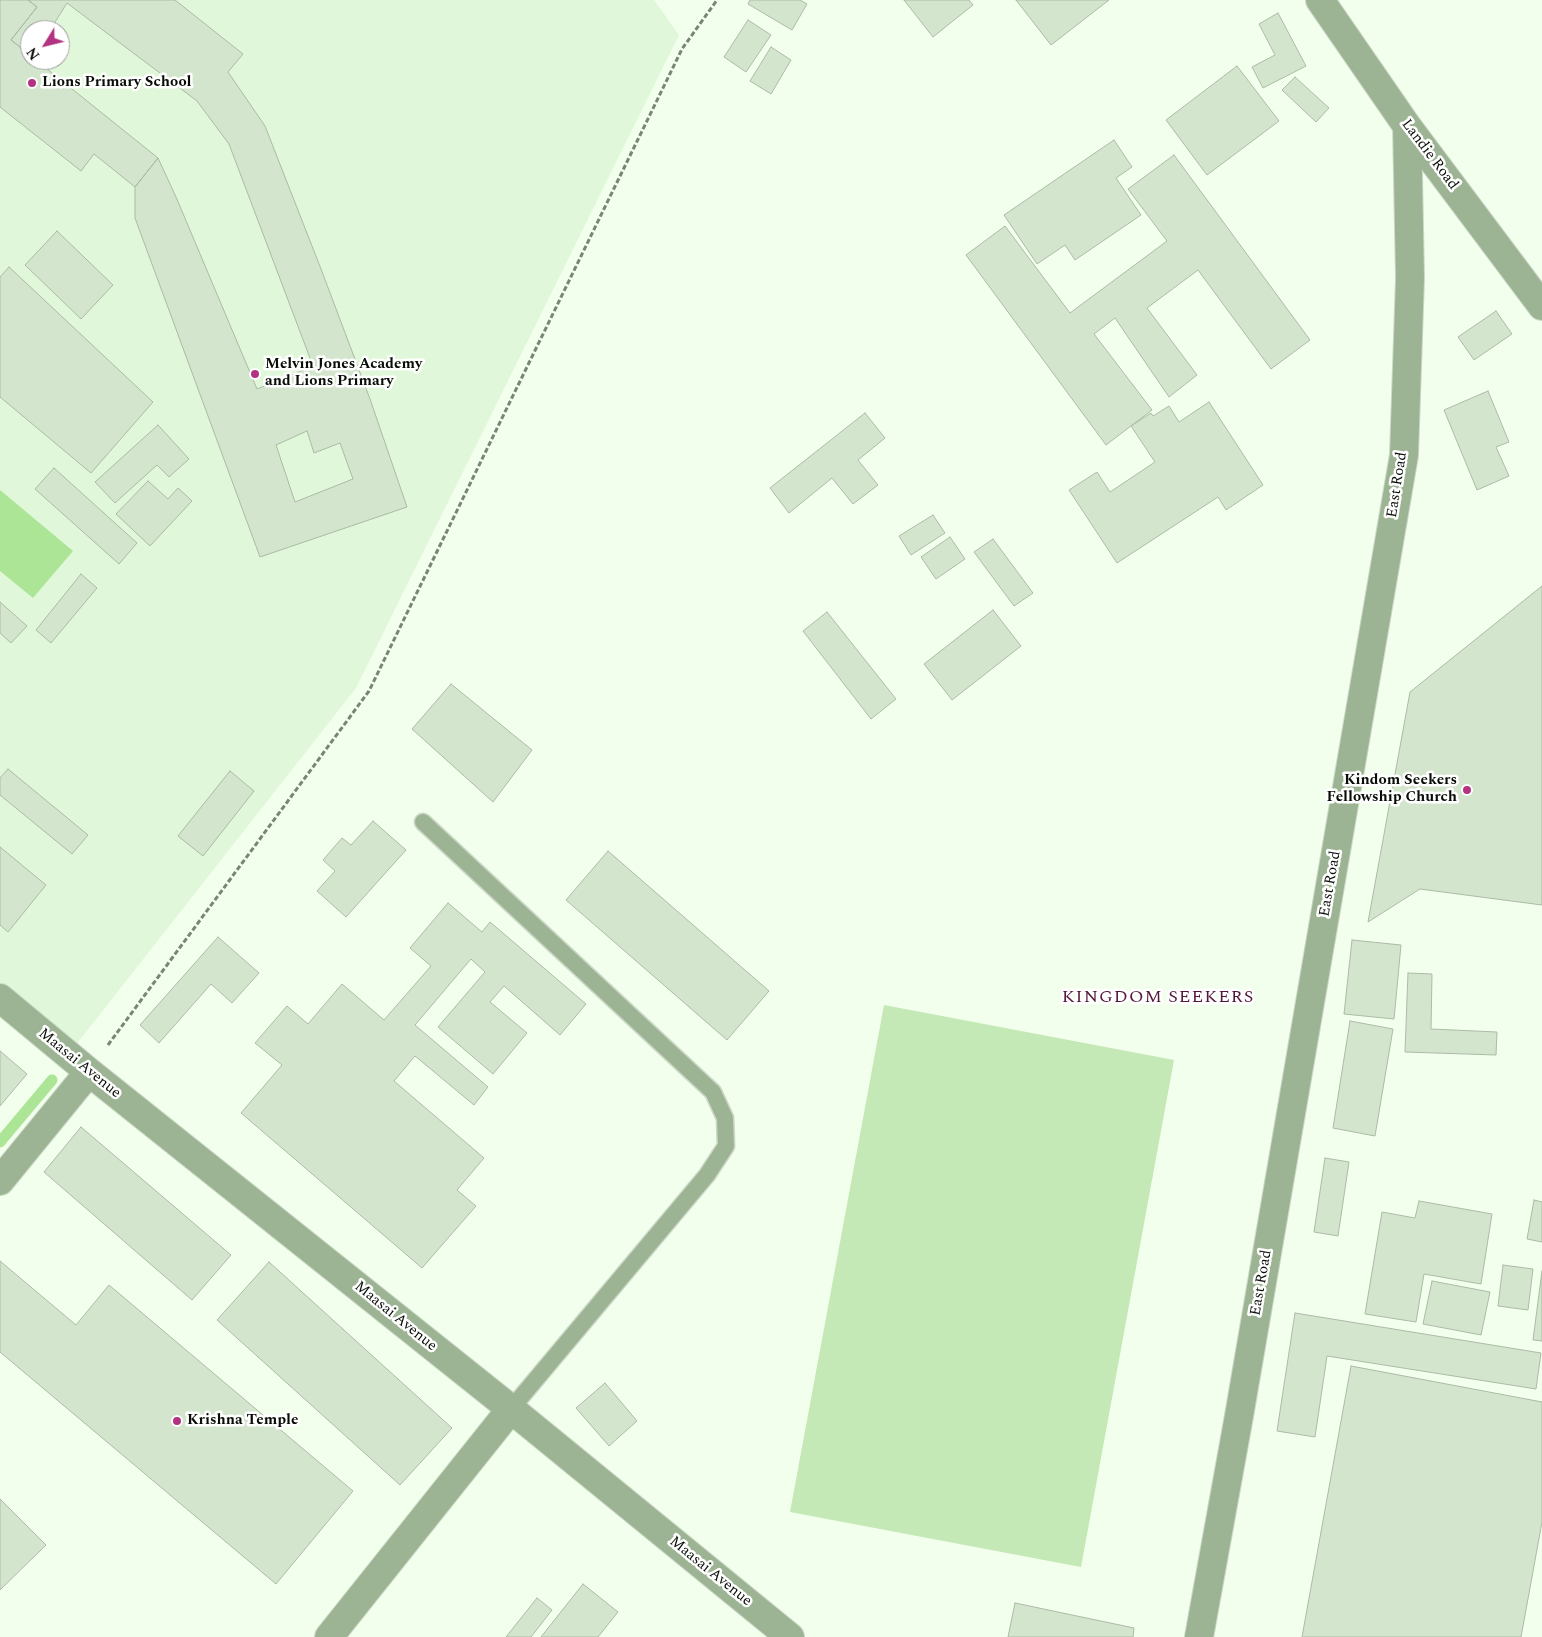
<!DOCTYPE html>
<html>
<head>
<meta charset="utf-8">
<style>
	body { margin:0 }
	#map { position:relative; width:1542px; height:1637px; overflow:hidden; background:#f1ffec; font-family:Spectral,serif }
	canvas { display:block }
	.north { position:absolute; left:20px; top:20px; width:50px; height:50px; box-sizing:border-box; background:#fff; border:1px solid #9c9e9b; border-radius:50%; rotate:234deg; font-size:14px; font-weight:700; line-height:20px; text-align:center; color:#080d06 }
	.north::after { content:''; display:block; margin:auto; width:18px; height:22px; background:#b23381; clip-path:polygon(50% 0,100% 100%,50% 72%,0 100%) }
</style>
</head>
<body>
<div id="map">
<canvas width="1542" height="1637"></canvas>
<div class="north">N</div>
</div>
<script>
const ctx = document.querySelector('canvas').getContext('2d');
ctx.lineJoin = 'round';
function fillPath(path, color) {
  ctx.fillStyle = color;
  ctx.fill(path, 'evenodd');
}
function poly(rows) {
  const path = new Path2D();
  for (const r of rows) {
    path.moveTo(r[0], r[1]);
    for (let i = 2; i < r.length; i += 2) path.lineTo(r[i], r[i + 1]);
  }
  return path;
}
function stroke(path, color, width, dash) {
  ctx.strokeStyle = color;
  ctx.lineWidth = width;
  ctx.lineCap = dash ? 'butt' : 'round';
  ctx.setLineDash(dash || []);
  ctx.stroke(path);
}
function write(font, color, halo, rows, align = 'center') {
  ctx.font = font + ' Spectral,serif';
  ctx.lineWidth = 5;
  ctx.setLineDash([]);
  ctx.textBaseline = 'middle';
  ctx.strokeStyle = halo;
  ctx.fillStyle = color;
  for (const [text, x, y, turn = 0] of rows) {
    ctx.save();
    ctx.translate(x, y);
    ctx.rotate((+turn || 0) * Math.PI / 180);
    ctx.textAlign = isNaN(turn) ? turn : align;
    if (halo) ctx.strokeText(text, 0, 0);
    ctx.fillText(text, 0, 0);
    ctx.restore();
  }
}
fillPath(poly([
	[0,0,654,0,679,35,356,688,68,1055,0,999],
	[30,30,60,30,60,60,30,60]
]), '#e1f7d9');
fillPath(poly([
	[884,1005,1174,1060,1081,1567,790,1512]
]), '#c4e9b6');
fillPath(poly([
	[0,490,73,551,33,598,0,571]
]), '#ade597');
stroke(poly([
	[0,1142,52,1080]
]), '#ade597', 11);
const building = poly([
	[0,0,28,0,37,7,11,40,30,55,30,60,36,60,158,158,135,187,94,154,81,171,0,107,0,0],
	[28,0,175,0,243,54,228,72,265,126,321,269,370,399,407,507,260,557,135,218,135,187,158,158,176,197,257,389,313,366,229,144,197,101,67,3,50,30,30,30,30,55,11,40,37,7,28,0],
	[307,431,314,453,340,443,353,479,295,502,276,445,307,431],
	[750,0,800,0,807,4,792,30,748,4,750,0],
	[904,0,969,0,973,5,933,37,904,0],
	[1016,0,1109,0,1051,45,1016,0],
	[1278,13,1306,66,1263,88,1252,67,1275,55,1259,24,1278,13],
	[748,20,771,35,746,72,724,57,748,20],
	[771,47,791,60,771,94,750,81,771,47],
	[1237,66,1279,121,1207,175,1166,120,1237,66],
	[1295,77,1329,108,1316,122,1282,90,1295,77],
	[1114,140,1132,167,1116,178,1141,215,1075,260,1065,245,1037,264,1004,215,1114,140],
	[1174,155,1310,340,1271,369,1198,270,1147,308,1197,375,1169,397,1115,318,1094,334,1152,410,1106,445,966,255,1005,226,1070,313,1167,241,1128,189,1174,155],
	[57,231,113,285,81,319,25,265,57,231],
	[9,267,153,402,91,473,0,397,0,277,9,267],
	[1496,311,1512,334,1474,360,1458,337,1496,311],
	[1488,391,1509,442,1496,447,1509,476,1477,490,1444,410,1488,391],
	[1209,402,1263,485,1226,510,1218,497,1117,563,1069,490,1097,472,1110,492,1155,462,1131,426,1151,413,1153,416,1169,406,1179,422,1209,402],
	[865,413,885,438,858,460,878,485,853,504,832,478,789,513,770,488,865,413],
	[158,425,189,459,169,477,157,465,115,503,95,482,158,425],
	[54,468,137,543,119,564,35,489,54,468],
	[148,481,168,499,178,488,192,501,150,546,116,514,148,481],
	[933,515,945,533,911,555,899,536,933,515],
	[950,537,965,559,936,579,921,557,950,537],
	[993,539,1033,593,1014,606,974,552,993,539],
	[81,574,97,588,51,643,36,630,81,574],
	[1542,586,1542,905,1420,889,1368,922,1410,692,1542,586],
	[0,602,27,626,11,643,0,633,0,602],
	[993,610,1021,646,952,700,924,664,993,610],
	[827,612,896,699,871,719,803,631,827,612],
	[451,684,532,750,493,802,412,729,451,684],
	[8,769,88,835,72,854,0,795,0,778,8,769],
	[230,771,254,791,203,856,178,836,230,771],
	[373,821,406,850,346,917,317,891,335,871,323,860,342,838,351,845,373,821],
	[0,847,46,885,8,932,0,925,0,847],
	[608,851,769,991,727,1040,566,900,608,851],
	[448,903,482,932,490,922,586,1004,560,1035,504,986,490,1002,527,1033,493,1074,438,1027,485,972,471,959,415,1025,488,1087,474,1105,415,1056,394,1081,484,1158,457,1190,476,1206,422,1268,241,1113,282,1065,255,1043,287,1006,308,1024,342,984,384,1020,431,966,410,948,448,903],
	[218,937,259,973,232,1003,211,984,159,1043,140,1025,218,937],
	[1352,940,1401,945,1394,1019,1344,1014,1352,940],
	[1408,973,1432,974,1431,1029,1497,1032,1496,1055,1405,1052,1408,973],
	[1350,1021,1393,1029,1375,1136,1333,1128,1350,1021],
	[0,1051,27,1074,0,1106,0,1051],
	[81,1127,231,1255,192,1300,44,1172,81,1127],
	[1325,1158,1349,1162,1338,1236,1314,1232,1325,1158],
	[1534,1200,1542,1202,1542,1242,1527,1239,1534,1200],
	[1419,1201,1492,1214,1481,1284,1424,1274,1416,1322,1365,1314,1382,1212,1415,1218,1419,1201],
	[0,1261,76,1325,109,1285,353,1491,276,1584,0,1352,0,1261],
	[269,1262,452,1428,400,1485,217,1320,269,1262],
	[1503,1265,1533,1269,1528,1310,1498,1306,1503,1265],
	[1542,1271,1542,1341,1533,1340,1542,1271],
	[1432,1281,1490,1292,1481,1335,1423,1324,1432,1281],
	[1295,1313,1541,1353,1536,1389,1327,1356,1315,1437,1277,1431,1295,1313],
	[1351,1366,1542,1402,1542,1522,1521,1637,1302,1637,1351,1366],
	[605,1383,637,1421,609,1446,576,1408,605,1383],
	[0,1499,46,1545,0,1590,0,1499],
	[583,1584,618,1612,598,1637,541,1637,583,1584],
	[537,1598,552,1610,531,1637,506,1637,537,1598],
	[1015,1603,1134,1628,1133,1637,1008,1637,1015,1603]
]);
fillPath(building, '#d4e5ce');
stroke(building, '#abbba5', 1);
const lane = poly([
	[423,822,713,1092,725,1118,726,1146,707,1175,511,1409]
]);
const street = poly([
	[1320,0,1407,126,1542,306],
	[0,998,89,1072,511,1409,790,1637],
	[0,1181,89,1072],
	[329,1637,511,1409],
	[1199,1637,1239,1416,1404,455,1410,278,1407,126]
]);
stroke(lane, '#ccd8c7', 19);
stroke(street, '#ccd8c7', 30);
stroke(poly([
	[108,1045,369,691,682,49,717,0]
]), '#7a8477', 3, [5, 2.5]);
stroke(lane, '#9cb493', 16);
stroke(street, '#9cb493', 28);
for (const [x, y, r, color] of [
	[32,83,5,"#b23381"],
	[255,374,5,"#b23381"],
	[1467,790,5,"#b23381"],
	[177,1421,5,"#b23381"]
]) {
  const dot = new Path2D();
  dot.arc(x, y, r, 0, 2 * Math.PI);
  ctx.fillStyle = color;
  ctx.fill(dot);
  stroke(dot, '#fff', 2);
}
write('bold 15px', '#080d06', '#fff', [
	["Lions Primary School",42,83],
	["Melvin Jones Academy",265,365],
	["and Lions Primary",265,382],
	["Kindom Seekers",1457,781,"right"],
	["Fellowship Church",1457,798,"right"],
	["Krishna Temple",187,1421]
], 'left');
write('15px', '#080d06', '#fff', [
	["Landie Road",1429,155,53],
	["East Road",1398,485,-81],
	["East Road",1331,884,-80],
	["Maasai Avenue",79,1064,39],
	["East Road",1262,1283,-80],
	["Maasai Avenue",395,1317,39],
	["Maasai Avenue",710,1572,39]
]);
ctx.letterSpacing = '1px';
write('18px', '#54173c', '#fff', [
	["KINGDOM SEEKERS",1158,998]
]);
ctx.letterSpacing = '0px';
</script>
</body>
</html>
